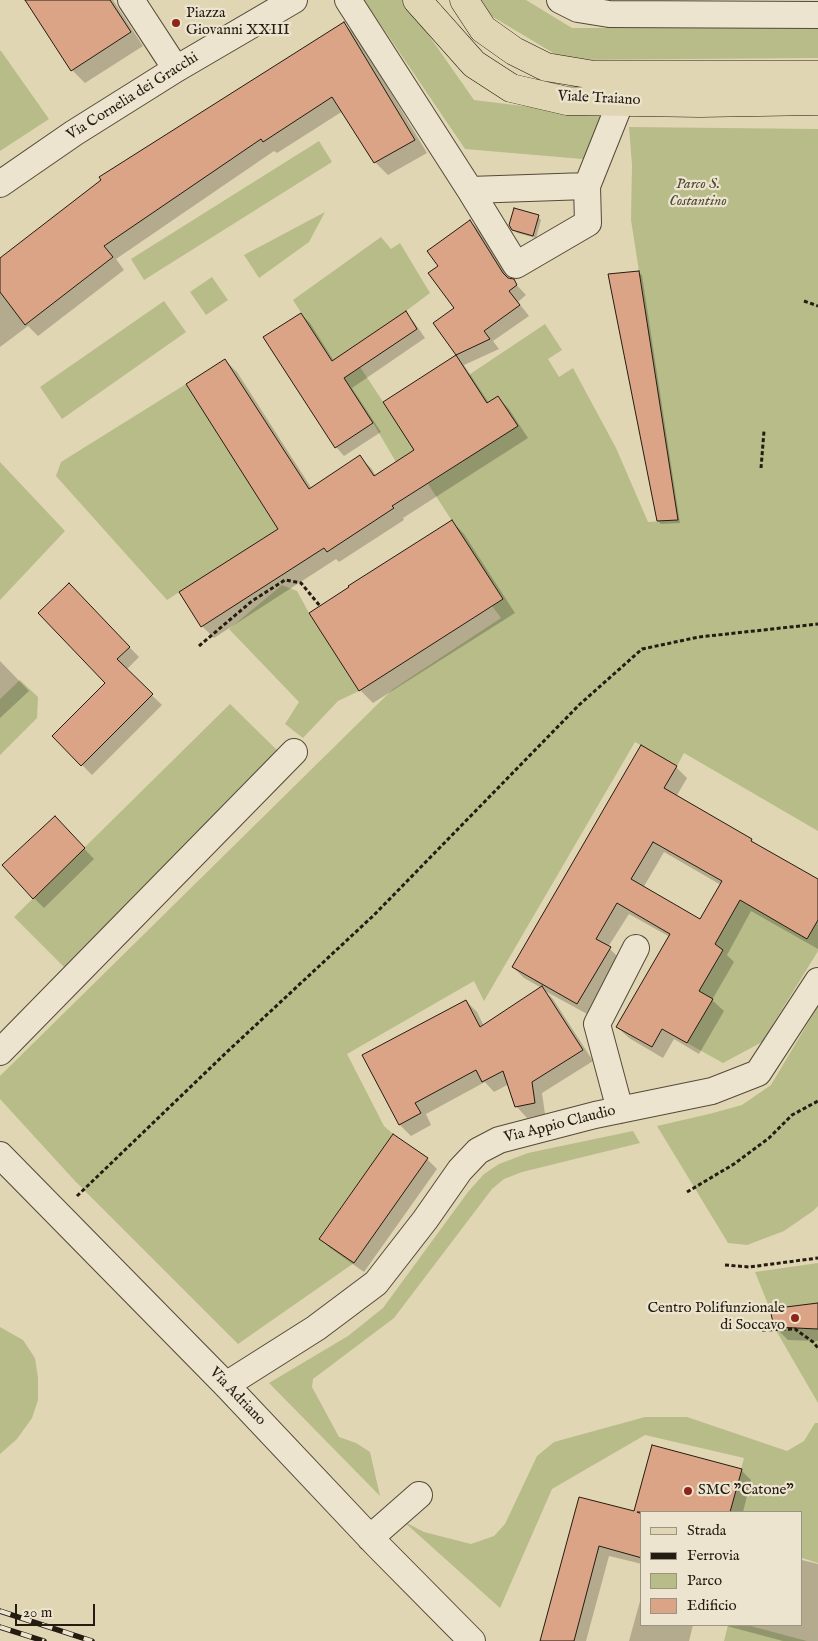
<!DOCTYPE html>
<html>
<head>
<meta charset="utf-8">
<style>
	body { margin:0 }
	#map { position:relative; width:818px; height:1641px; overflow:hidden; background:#e1d6b3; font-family:"IM FELL English",serif }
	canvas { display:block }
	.legend { position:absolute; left:640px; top:1511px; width:162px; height:115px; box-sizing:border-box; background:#ece4ce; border:1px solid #9c9482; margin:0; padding:6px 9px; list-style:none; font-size:15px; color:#241c11 }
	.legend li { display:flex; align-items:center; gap:10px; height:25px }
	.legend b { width:25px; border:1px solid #9c9482 }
	.scale { position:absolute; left:15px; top:1604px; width:80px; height:22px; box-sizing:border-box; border:2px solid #241c11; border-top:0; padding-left:6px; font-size:15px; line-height:18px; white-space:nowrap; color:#241c11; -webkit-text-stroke:4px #ece4ce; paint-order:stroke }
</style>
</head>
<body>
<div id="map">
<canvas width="818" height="1641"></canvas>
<ul class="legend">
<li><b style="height:6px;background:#e1d6b3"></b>Strada</li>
<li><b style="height:6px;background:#241c11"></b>Ferrovia</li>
<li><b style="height:14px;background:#b7bc89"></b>Parco</li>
<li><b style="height:14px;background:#dba487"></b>Edificio</li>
</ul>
<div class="scale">20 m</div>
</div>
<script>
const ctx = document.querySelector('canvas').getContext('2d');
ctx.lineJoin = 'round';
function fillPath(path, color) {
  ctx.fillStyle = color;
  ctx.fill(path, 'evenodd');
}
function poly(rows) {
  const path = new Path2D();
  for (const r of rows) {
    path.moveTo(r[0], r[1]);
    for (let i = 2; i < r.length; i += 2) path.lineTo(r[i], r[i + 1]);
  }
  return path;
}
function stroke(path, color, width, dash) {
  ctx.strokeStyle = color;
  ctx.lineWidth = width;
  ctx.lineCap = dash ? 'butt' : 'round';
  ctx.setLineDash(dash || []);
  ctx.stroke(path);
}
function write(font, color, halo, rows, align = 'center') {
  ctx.font = font + ' "IM FELL English",serif';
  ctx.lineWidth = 4.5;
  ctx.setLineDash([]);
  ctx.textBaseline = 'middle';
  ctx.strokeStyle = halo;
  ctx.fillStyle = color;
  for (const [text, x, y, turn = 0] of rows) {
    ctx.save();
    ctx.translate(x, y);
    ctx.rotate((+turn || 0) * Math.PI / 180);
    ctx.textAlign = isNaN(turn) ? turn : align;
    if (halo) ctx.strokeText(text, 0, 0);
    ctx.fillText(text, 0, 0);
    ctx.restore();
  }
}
fillPath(poly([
	[364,0,404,0,474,100,605,116,606,161,465,149],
	[479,0,526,0,572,28,818,28,818,58,565,60,488,14],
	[0,51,1,51,49,119,0,151],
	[629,127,818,129,818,831,684,753,677,766,635,742,484,1001,474,981,347,1054,384,1126,393,1134,319,1238,354,1263,238,1344,75,1181,0,1099,0,1076,393,689,501,618,492,606,503,599,428,484,517,426,498,396,396,462,373,423,293,300,381,237,391,249,400,243,430,293,406,311,349,350,397,423,545,324,562,350,548,359,559,377,573,368,616,448,648,522,678,520,631,220,632,165],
	[319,141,332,162,144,280,131,259],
	[325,212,309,242,259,278,244,255],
	[212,277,228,300,206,315,190,292],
	[164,301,186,332,62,419,40,387],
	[186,384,278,529,167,600,56,476,61,462],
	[0,462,65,531,0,600],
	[282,585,297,591,309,613,359,691,338,701,303,738,285,724,299,702,229,629],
	[20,680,38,697,37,718,0,755,0,699],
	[230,704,280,753,64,967,14,917],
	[740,900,807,939,818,920,818,951,762,1042,723,1063,687,1043,713,999,699,991,723,950,715,944],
	[818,1006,818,1206,813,1211,784,1231,747,1245,728,1243,657,1126,709,1114,742,1105,771,1085],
	[633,1131,640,1143,522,1172,504,1179,492,1189,394,1318,313,1379,312,1387,339,1437,356,1443,370,1452,380,1496,269,1383,348,1336,383,1308,468,1192,484,1174,499,1164,528,1153],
	[818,1263,818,1303,770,1309,755,1272],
	[0,1327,23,1340,35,1358,38,1378,38,1400,32,1418,17,1439,0,1454],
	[774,1327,818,1329,818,1403],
	[645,1417,687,1417,787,1451,804,1441,815,1423,818,1423,818,1563,802,1558,802,1512,730,1512,744,1458,645,1435,552,1489,500,1608,403,1521,424,1532,471,1544,494,1536,505,1524,537,1456,554,1442],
	[728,1625,747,1625,807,1641,724,1641]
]), '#b7bc89');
fillPath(poly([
	[27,0,113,0,143,46,85,83,72,70],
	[344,24,357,36,427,153,388,175,375,162,343,111,277,153,274,151,116,259,124,270,38,336,28,326,0,347,0,259],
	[538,217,541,220,536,238,517,233,513,229],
	[470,221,480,231,510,280,513,281,526,295,518,302,529,316,493,341,499,349,464,365,489,403,498,397,509,409,528,438,403,518,404,520,339,562,336,559,214,638,202,626,280,529,225,360,237,372,312,489,360,457,371,468,376,476,416,450,385,403,457,355,435,323,455,308,439,266],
	[638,272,642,275,680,523,661,524,658,521],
	[406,313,414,322,425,338,352,388,381,432,344,456,336,447,301,314,310,323,334,361],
	[452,521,464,534,515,613,373,703,360,690],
	[79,595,139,657,126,670,162,705,92,775,53,736,107,683],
	[0,661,29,691,0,718],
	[676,767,687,778,676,797,751,840,758,847,818,881,818,949,751,911,727,955,734,962,712,1000,724,1011,699,1054,674,1039,663,1058,629,1038,617,1027,670,937,629,914,608,947,621,960,589,1015,545,991,553,999,593,1061,542,1093,545,1114,527,1118,516,1106,509,1084,494,1092,485,1082,426,1114,431,1125,411,1136,400,1125,363,1056,466,1001,477,1012,484,1026,542,988,524,978,513,967],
	[664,852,721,885,701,921,643,888],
	[65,828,94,859,44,908,34,898],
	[427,1159,437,1169,364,1272,330,1248,320,1238],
	[818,1304,818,1341,788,1340,775,1327],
	[652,1447,741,1470,751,1480,743,1512,642,1512,642,1564,609,1556,586,1641,544,1641,580,1498,635,1513],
	[802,1560,818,1564,818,1641,783,1641,723,1625,802,1625],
	[642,1594,642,1625,693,1625,689,1641,629,1641]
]), '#0003');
const building = poly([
	[25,0,110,0,131,32,71,71,25,0],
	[344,22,415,140,374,163,332,97,263,142,261,139,104,246,113,257,25,325,0,292,0,258,101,180,99,177,344,22],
	[514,208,539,215,533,236,512,230,509,225,514,208],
	[470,220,503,273,508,278,514,279,517,285,509,291,520,305,484,331,490,339,456,355,433,323,454,308,428,273,438,266,427,251,470,220],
	[639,271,678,520,657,521,608,274,639,271],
	[406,311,417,329,344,378,373,423,335,448,263,337,301,313,332,361,406,311],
	[456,355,487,403,498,396,518,426,392,506,394,508,327,552,324,548,201,627,179,592,278,529,186,384,225,359,309,489,360,455,374,476,414,450,383,402,456,355],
	[452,520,503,599,359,691,309,613,349,587,348,586,452,520],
	[69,583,130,647,117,659,153,694,81,766,52,736,105,683,38,613,69,583],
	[641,745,677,766,664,788,752,839,751,841,818,879,818,920,807,939,740,900,715,944,723,950,699,991,713,999,687,1043,662,1029,652,1047,616,1027,670,934,617,903,596,939,611,947,577,1004,512,967,641,745],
	[653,842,722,881,700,919,631,879,653,842],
	[55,816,85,848,33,899,2,865,55,816],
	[542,986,583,1050,532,1082,535,1103,515,1107,503,1071,482,1082,476,1070,415,1103,421,1113,399,1125,362,1055,466,1000,480,1027,542,986],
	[393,1134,428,1158,354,1263,319,1239,393,1134],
	[818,1303,818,1329,774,1327,770,1309,818,1303],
	[652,1445,742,1469,730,1512,637,1512,642,1514,642,1558,599,1546,574,1641,540,1641,579,1497,634,1511,652,1445]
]);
fillPath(building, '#dba487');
stroke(building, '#241c11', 1);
const minor = poly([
	[131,0,176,69],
	[348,0,470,190],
	[560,0,578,9,609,14,818,15],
	[0,184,74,133,176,69,294,0],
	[587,186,470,190,516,265,588,223,587,186,621,101],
	[0,1052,294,752],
	[620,1110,597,1024,636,948],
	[0,1155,226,1385,377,1545,472,1641],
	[226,1385,316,1328,376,1283,425,1220,460,1170,478,1151,499,1140,595,1115,712,1091,758,1073,818,981],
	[370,1538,419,1495]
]);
const major = poly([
	[417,0,474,64,511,88,567,101,700,103,818,101],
	[464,0,483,29,514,51,546,67,594,75,818,75]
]);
stroke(minor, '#534a3a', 28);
stroke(major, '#241c11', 29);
stroke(poly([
	[804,301,818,306],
	[761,468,764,431],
	[199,646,252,601,285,580,301,583,320,606],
	[687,1192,734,1164,769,1138,792,1115,818,1101],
	[77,1196,229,1050,374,915,579,705,642,649,699,637,818,624],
	[725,1265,749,1267,818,1258],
	[762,1330,795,1329,813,1342,818,1348]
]), '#241c11', 3, [4, 2.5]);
stroke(minor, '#ece4ce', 26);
stroke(major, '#e1d6b3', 28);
const rail = poly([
	[0,1611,92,1641],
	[0,1627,44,1641]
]);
stroke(rail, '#241c11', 5.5);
stroke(rail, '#ece4ce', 4, [11]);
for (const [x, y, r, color] of [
	[176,23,5,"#8f2418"],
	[795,1318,5,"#8f2418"],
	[688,1491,5,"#8f2418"]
]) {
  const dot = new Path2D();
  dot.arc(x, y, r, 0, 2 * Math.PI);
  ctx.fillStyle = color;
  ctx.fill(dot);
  stroke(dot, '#ece4ce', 2);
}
write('15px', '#241c11', '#ece4ce', [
	["Piazza",186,14],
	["Giovanni XXIII",186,31],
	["Centro Polifunzionale",785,1309,"right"],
	["di Soccavo",785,1326,"right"],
	["SMC \"Catone\"",698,1491]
], 'left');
write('15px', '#241c11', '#ece4ce', [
	["Via Cornelia dei Gracchi",133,97,-32],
	["Viale Traiano",599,99,3],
	["Via Appio Claudio",560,1125,-14],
	["Via Adriano",237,1397,46]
]);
write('italic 15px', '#504c35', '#ece4ce', [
	["Parco S.",698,185],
	["Costantino",698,202]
]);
</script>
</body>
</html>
